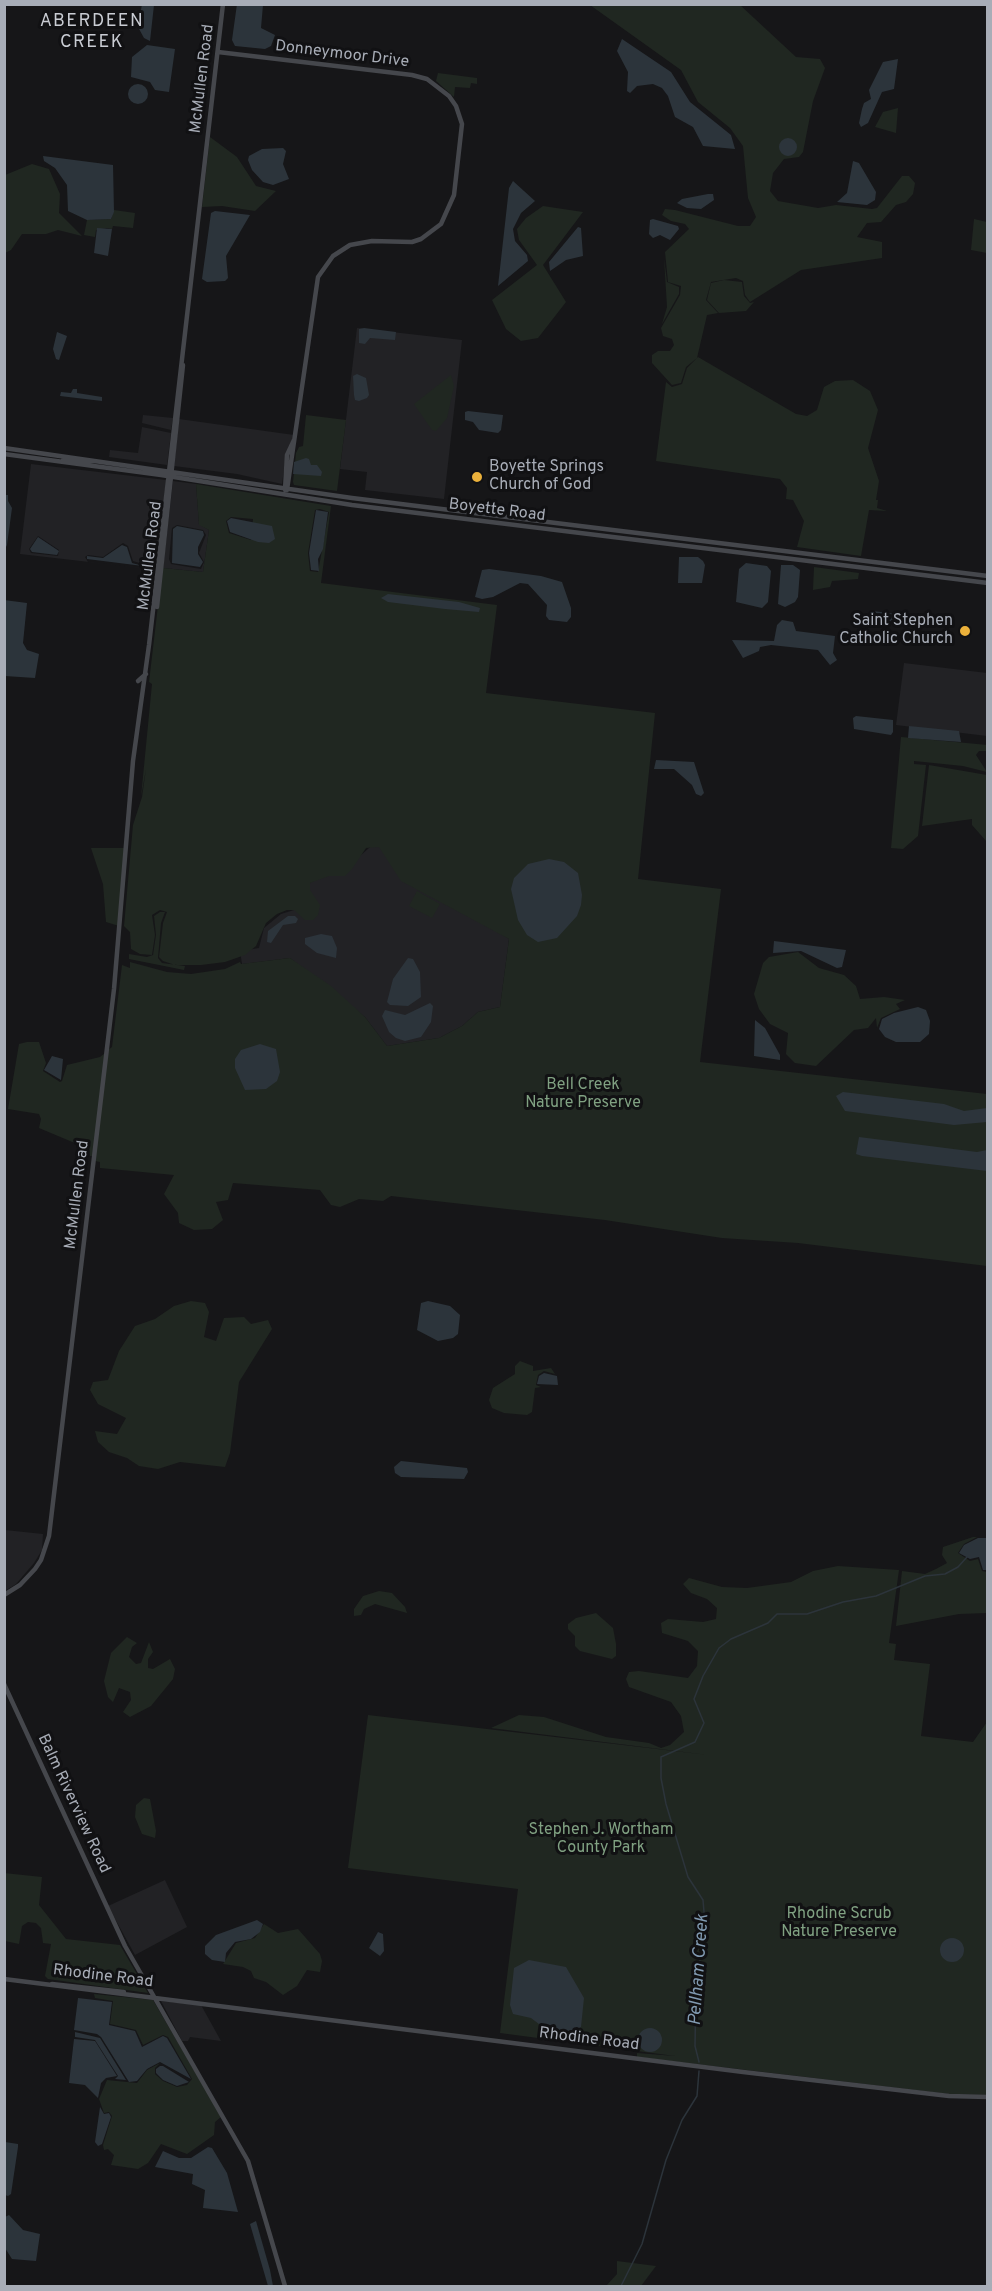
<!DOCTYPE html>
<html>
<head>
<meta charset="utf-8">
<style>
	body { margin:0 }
	#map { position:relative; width:992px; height:2291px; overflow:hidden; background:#161618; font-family:Overpass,sans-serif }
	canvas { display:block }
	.frame { position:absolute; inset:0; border:6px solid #a8adb7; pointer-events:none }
</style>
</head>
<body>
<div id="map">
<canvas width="992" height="2291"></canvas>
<div class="frame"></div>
</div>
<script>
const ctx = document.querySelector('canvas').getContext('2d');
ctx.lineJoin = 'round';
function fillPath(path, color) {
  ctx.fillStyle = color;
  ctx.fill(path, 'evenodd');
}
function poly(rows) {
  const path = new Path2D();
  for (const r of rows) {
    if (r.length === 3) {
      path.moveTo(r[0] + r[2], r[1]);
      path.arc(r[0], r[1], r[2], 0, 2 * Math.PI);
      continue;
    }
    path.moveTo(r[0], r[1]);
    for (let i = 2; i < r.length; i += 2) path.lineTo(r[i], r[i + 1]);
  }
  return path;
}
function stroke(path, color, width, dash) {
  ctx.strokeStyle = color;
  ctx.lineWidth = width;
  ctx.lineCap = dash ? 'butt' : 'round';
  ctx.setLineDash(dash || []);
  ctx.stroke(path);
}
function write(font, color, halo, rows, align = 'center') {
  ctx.font = font + ' Overpass,sans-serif';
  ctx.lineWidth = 6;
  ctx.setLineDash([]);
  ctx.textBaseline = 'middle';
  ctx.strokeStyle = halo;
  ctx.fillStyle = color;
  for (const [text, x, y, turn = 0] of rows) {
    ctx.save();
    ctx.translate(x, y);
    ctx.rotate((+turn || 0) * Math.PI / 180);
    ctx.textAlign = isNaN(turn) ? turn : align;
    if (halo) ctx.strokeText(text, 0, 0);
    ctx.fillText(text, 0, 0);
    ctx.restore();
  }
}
fillPath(poly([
	[357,328,462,340,444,499,365,490,367,472,340,469],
	[143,415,173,418,171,430,142,423],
	[179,419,294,435,286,455,282,484,237,474,174,466],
	[142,427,171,433,167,465,109,457,110,450,138,453],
	[31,464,166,480,156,573,150,569,20,554],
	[38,536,59,550,58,556,31,553,29,549],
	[123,543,128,546,133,561,143,564,143,568,88,562,85,557,88,555,103,557],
	[173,481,196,484,199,524,209,530,203,572,163,568],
	[177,525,203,530,206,535,199,553,204,562,201,569,171,564,169,559,172,528],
	[904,663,987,673,987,736,896,725],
	[376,842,509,939,500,1007,478,1012,462,1026,439,1038,387,1046,365,1017,290,958,242,964,240,951,259,948,264,928,281,914,294,910,312,880,346,868],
	[5,1530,43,1534,42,1550,34,1563,16,1584,5,1591],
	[165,1880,187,1927,135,1955,108,1906],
	[161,2001,201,2005,221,2041,190,2037,188,2041,182,2041]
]), '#222225');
fillPath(poly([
	[590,5,740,5,796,57,820,59,825,68,813,101,803,152,799,157,784,159,773,173,770,191,778,201,818,208,836,205,872,209,877,208,902,176,909,176,915,183,913,194,906,202,896,205,881,222,867,223,857,237,882,242,882,258,801,270,750,302,745,295,743,281,736,278,711,282,706,300,718,313,707,315,697,358,686,367,681,383,672,385,652,363,652,355,658,351,670,351,674,345,672,339,663,336,661,328,680,295,681,286,668,282,665,252,689,229,685,224,671,221,662,215,665,209,675,210,738,226,750,226,756,217,748,198,743,146,730,128,698,102,681,70],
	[438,73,477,78,477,84,471,83,470,88,455,87,454,97,436,81],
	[898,108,896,133,875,127,883,112],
	[210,137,237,157,256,186,276,191,255,211,222,206,202,207],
	[32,164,49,169,60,194,59,213,82,236,58,230,46,234,22,234,11,250,5,253,5,175],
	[543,206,583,212,543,265,566,302,538,338,521,341,506,329,492,300,537,265,519,240,517,229,526,218],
	[114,210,135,213,133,228,113,226,112,229,107,228,96,230,95,237,84,235,87,220,111,219],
	[974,219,987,222,987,253,971,250],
	[664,258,667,282,679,287,679,294,662,324,667,307],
	[724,280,742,282,744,296,750,303,754,302,746,311,719,313,707,300,711,283],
	[698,357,796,414,807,416,817,410,824,387,835,381,853,380,870,391,878,410,868,448,879,481,876,500,878,500,877,508,887,511,869,510,861,556,797,547,804,521,793,500,786,499,787,488,780,479,656,461,666,382,672,387,682,384,687,368],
	[451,375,454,386,447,418,436,431,432,430,414,404],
	[306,415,346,420,337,491,294,485,293,482,296,453,299,447,303,446],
	[196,484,331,506,321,583,497,605,486,693,655,713,638,879,721,889,700,1062,987,1094,987,1266,798,1243,722,1238,605,1220,391,1196,383,1201,359,1199,340,1207,331,1205,320,1190,233,1183,228,1200,216,1202,223,1220,212,1229,194,1230,179,1223,178,1213,164,1194,174,1175,100,1168,100,1162,95,1161,108,1050,112,1047,122,965,130,968,130,962,167,972,191,974,225,969,240,962,241,964,290,958,331,986,365,1017,387,1046,439,1038,462,1026,478,1012,500,1007,509,939,401,881,379,847,366,848,352,869,345,876,329,876,310,883,310,890,320,905,318,915,313,920,305,920,294,910,287,910,277,914,266,923,256,946,245,955,225,962,201,965,175,965,163,961,159,957,163,923,167,912,160,910,152,915,155,935,152,955,140,954,131,949,130,932,124,926,133,825,142,797,146,769,141,797,152,684,149,682,161,580,163,568,203,572,209,530,199,525],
	[320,509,329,512,318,572,310,571,308,553,315,510],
	[231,517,253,519,251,540,229,533,226,521],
	[814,567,859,573,858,579,832,581,830,587,813,590],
	[901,737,988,745,987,751,979,751,976,755,987,772,963,766,914,761,914,764,926,765,918,836,903,849,891,848],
	[929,765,987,775,987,842,972,825,972,819,922,826],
	[91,848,126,848,119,926,106,922,103,884],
	[417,891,440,904,432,918,409,906],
	[160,912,165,912,161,923,158,958,162,963,185,966,184,970,129,959,129,954,147,957,153,955,156,935,154,916],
	[798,952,819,968,844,975,856,986,860,999,884,997,905,1000,896,1004,900,1009,881,1018,877,1028,876,1018,868,1028,854,1030,816,1066,795,1063,786,1054,788,1033,770,1024,759,1009,754,994,763,963,769,957],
	[27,1042,39,1042,46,1063,43,1071,60,1082,62,1081,67,1065,100,1057,105,1053,93,1156,90,1156,89,1149,39,1128,41,1119,39,1114,8,1109,19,1044],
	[191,1301,205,1303,209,1312,204,1337,216,1341,224,1318,244,1317,251,1324,268,1320,272,1329,239,1382,230,1453,225,1467,180,1462,158,1469,139,1466,127,1458,109,1452,98,1442,95,1431,117,1434,126,1418,98,1404,90,1390,93,1382,108,1380,119,1351,135,1326,155,1319,174,1306],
	[520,1361,533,1366,533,1371,551,1368,555,1374,544,1371,538,1375,536,1385,541,1387,535,1388,532,1412,527,1415,504,1413,492,1408,489,1400,493,1388,515,1374,515,1366],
	[973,1537,977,1537,964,1544,958,1553,970,1561,978,1559,982,1571,987,1572,987,1613,959,1614,896,1626,902,1571,925,1574,936,1569,947,1563,942,1555,943,1547],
	[838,1566,899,1570,889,1643,896,1644,894,1660,930,1664,921,1736,973,1742,987,1722,987,2095,949,2094,637,2057,637,2053,675,2056,500,2033,518,1889,348,1868,368,1715,708,1755,491,1728,519,1715,544,1717,606,1737,649,1743,661,1748,670,1745,684,1732,681,1716,671,1702,629,1687,626,1679,629,1672,639,1671,688,1678,697,1666,698,1651,688,1641,662,1633,661,1623,668,1619,703,1622,716,1619,717,1608,707,1599,691,1593,683,1584,689,1578,722,1587,747,1588,791,1582,813,1571],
	[379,1591,392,1593,405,1607,407,1613,375,1604,364,1609,361,1615,354,1616,354,1609,363,1596],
	[596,1613,613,1628,616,1644,616,1656,612,1659,580,1651,575,1646,575,1636,568,1629,568,1624,576,1618],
	[127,1637,137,1643,132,1647,129,1657,136,1664,141,1663,149,1642,153,1652,148,1659,148,1668,153,1669,170,1659,175,1669,173,1679,151,1706,130,1717,123,1712,131,1700,130,1692,119,1688,113,1702,108,1697,104,1681,111,1653],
	[144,1798,150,1799,156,1831,155,1838,142,1834,135,1817,136,1805],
	[4,1873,42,1877,39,1905,66,1939,120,1945,148,1993,48,1979,45,1976,51,1944,43,1943,41,1928,36,1923,28,1922,22,1926,19,1944,5,1941],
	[264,1924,278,1933,298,1929,320,1954,322,1961,320,1972,307,1970,297,1986,283,1995,266,1982,254,1978,251,1971,243,1967,223,1964,236,1943,255,1938],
	[94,1994,153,2000,214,2104,221,2117,215,2122,214,2135,187,2154,161,2144,148,2163,138,2169,111,2165,114,2155,108,2149,104,2150,103,2145,112,2116,109,2112,104,2113,99,2099,107,2080,137,2083,147,2070,160,2063,155,2068,155,2074,163,2081,177,2087,187,2085,192,2079,168,2037,163,2035,143,2045,136,2030,110,2024,113,2001,95,1998],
	[617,2261,656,2266,641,2286,606,2286,617,2274]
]), '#202721');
fillPath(poly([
	[142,4,154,5,150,41,144,38,138,27],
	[237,4,263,5,261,28,275,35,271,46,265,49,235,46,232,40],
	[622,39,671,72,690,102,731,135,735,149,703,146,693,127,675,117,668,96,662,88,653,84,637,86,630,93,627,91,628,72,617,51],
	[147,45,175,49,169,92,155,90,150,82,131,77,132,57],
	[898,59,894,89,882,92,868,123,861,127,859,123,862,109,864,103,871,99,869,90,883,62],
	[138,94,10],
	[788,147,9],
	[283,148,286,151,283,164,289,179,273,185,263,182,252,170,248,160,249,156,262,149],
	[43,156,113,165,114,212,111,219,87,220,68,211,67,185,55,168,44,161],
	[853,161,859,163,876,192,875,200,867,205,837,202,847,193],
	[513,181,535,201,521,213,513,229,515,241,527,255,528,261,498,286,509,188],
	[708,194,713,194,714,200,701,209,687,208,677,203,682,199],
	[215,211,250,215,226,256,228,278,225,281,207,282,202,279,211,213],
	[653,219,678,226,679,229,670,240,660,235,653,238,649,234,650,220],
	[578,227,581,228,583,256,566,260,550,271,549,262],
	[97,228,112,229,108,256,94,253],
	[364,328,396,332,395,340,370,338,365,344,359,343,359,329],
	[57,332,67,336,59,360,56,359,53,349],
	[357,374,366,378,369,395,367,398,359,401,355,400,354,395,353,376],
	[73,389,77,389,77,393,102,397,102,401,60,396,61,392,71,393],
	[468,411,503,415,501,430,498,433,479,430,473,422,465,420,465,412],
	[306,458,309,459,311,465,317,465,322,472,321,476,293,474,294,462],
	[5,495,8,495,8,501,12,508,7,545,5,549],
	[316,510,328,512,323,549,318,559,319,571,311,570,309,553],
	[231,518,272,526,275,539,269,543,258,542,230,532,227,521],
	[177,526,203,531,204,535,198,547,198,554,203,562,200,567,172,563,173,529],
	[38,537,59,551,57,555,32,552,30,549],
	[122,545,127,547,132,563,143,566,87,559,87,556,103,558],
	[679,557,698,557,703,561,705,565,702,583,678,583],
	[746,563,767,566,771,571,768,602,762,608,736,602,739,569],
	[781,565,793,565,800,570,798,597,795,602,785,607,778,604],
	[489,569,541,576,562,582,571,608,571,617,567,622,549,620,546,616,547,605,528,584,520,583,493,597,482,599,475,597,482,570],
	[388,594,459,602,480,608,479,612,445,609,388,602,381,598],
	[4,600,27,603,23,643,27,650,39,654,35,678,5,676],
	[872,611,908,615,909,623,869,620,869,612],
	[782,620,793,622,796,631,835,636,833,653,837,660,830,665,818,650,771,645,760,647,759,651,743,658,732,640,774,641,777,625],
	[856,716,893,720,893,732,891,735,854,729,853,718],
	[909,726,959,731,961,742,908,738],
	[656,760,694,762,704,793,701,796,696,794,692,785,674,769,654,769],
	[549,859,564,862,578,873,582,895,581,905,577,916,557,938,538,942,527,935,518,920,511,889,514,878,528,864],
	[288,916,295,916,298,919,296,923,283,925,271,943,267,942,268,931],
	[321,934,332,936,337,948,336,958,317,953,305,944,305,938],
	[774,941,846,950,842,967,837,968,801,951,773,953],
	[408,958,413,959,420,972,421,997,408,1006,390,1005,387,1002,393,979],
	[430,1003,433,1006,431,1022,421,1037,405,1041,396,1038,389,1032,382,1016,385,1010,405,1015],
	[918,1007,926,1010,930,1021,929,1034,920,1042,896,1042,885,1037,879,1029,882,1019,894,1013],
	[755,1020,765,1028,780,1055,780,1060,754,1056],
	[260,1044,276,1049,280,1072,277,1081,266,1089,245,1090,235,1068,235,1059,241,1050],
	[52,1056,63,1059,61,1080,44,1070],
	[843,1092,944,1104,964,1111,987,1108,987,1122,954,1125,845,1111,836,1096],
	[859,1137,977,1152,987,1150,987,1171,862,1156,856,1154],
	[428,1301,450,1306,460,1315,458,1334,453,1338,438,1341,417,1330,421,1303],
	[544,1373,557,1376,558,1385,537,1384,539,1376],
	[401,1461,467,1468,468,1472,464,1479,401,1477,395,1473,394,1467],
	[978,1538,987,1538,987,1570,983,1570,979,1557,970,1559,959,1553,964,1545],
	[257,1920,263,1924,260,1932,251,1939,235,1942,226,1953,225,1962,212,1960,205,1954,205,1946,216,1935],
	[378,1932,383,1934,384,1951,380,1956,369,1948],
	[952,1950,12],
	[529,1960,566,1967,584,1998,581,2027,564,2039,548,2036,543,2027,531,2018,513,2014,510,2005,514,1968],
	[78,1998,112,2002,109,2025,135,2031,142,2047,163,2036,167,2038,191,2079,160,2062,147,2069,137,2081,129,2082,101,2037,97,2034,74,2030],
	[650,2040,12],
	[75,2032,100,2038,126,2080,115,2079,118,2076,95,2040,75,2037],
	[74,2039,95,2041,117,2076,106,2078,101,2083,98,2098,85,2085,69,2083],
	[160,2066,163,2066,189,2082,177,2086,163,2080,156,2073,156,2069],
	[100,2107,104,2114,109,2113,111,2117,102,2144,98,2146,95,2142],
	[5,2142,18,2144,18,2147,11,2194,8,2196,5,2195],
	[208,2147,212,2148,227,2173,238,2212,203,2208,205,2190,192,2184,193,2174,155,2167,163,2151,179,2158,191,2158],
	[9,2215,23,2230,40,2234,36,2261,12,2259,5,2248,5,2217],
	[256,2221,270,2270,273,2286,268,2286,250,2224]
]), '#2c343b');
stroke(poly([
	[699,2062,695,2046,696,1986,705,1924,703,1900,688,1877,666,1804,661,1778,661,1757,695,1742,704,1723,694,1699,703,1676,719,1648,731,1639,768,1623,777,1614,807,1614,843,1602,876,1596,925,1576,945,1574,958,1567,967,1557],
	[621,2286,642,2244,666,2160,682,2120,697,2096,699,2071]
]), '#2c343b', 1.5);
stroke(poly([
	[218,52,412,75,427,79,449,96,456,106,462,124,454,195,441,224,421,239,412,242,372,241,350,245,333,256,318,277,287,490],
	[4,448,352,498,988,576],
	[4,454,161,475,352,505,988,583],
	[63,460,93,461],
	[285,490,287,455,294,440],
	[157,607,183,365],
	[138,681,146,674],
	[4,1595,20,1585,35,1569,41,1560,49,1536,114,989,133,761,149,645,223,4],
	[4,1684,125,1946,248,2161,285,2286],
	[4,1979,743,2072,949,2096,988,2097],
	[52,1984,124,1992]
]), '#45474c', 4.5);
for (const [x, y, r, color] of [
	[477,477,6,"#ebb13b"],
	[965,631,6,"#ebb13b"]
]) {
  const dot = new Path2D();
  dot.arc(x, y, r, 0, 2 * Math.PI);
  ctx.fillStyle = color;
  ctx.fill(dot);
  stroke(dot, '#111113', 2);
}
write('16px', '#a8adb7', '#111113', [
	["Donneymoor Drive",342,55,7],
	["McMullen Road",203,79,-83],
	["Boyette Road",497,511,7],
	["McMullen Road",151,556,-83],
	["McMullen Road",78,1195,-83],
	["Balm Riverview Road",73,1804,65],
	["Rhodine Road",103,1977,7],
	["Rhodine Road",589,2040,7]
]);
write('16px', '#a8adb7', '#111113', [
	["Boyette Springs",489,468],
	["Church of God",489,486],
	["Saint Stephen",953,622,"right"],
	["Catholic Church",953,640,"right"]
], 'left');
write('16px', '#80a182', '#111113', [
	["Bell Creek",583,1086],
	["Nature Preserve",583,1104],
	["Stephen J. Wortham",601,1831],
	["County Park",601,1849],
	["Rhodine Scrub",839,1915],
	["Nature Preserve",839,1933]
]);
ctx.letterSpacing = '1.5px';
write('18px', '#c9ccd3', '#111113', [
	["ABERDEEN",92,22],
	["CREEK",92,43]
]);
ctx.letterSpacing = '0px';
write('italic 18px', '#819ab1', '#111113', [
	["Pellham Creek",700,1970,-86]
]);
</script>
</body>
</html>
